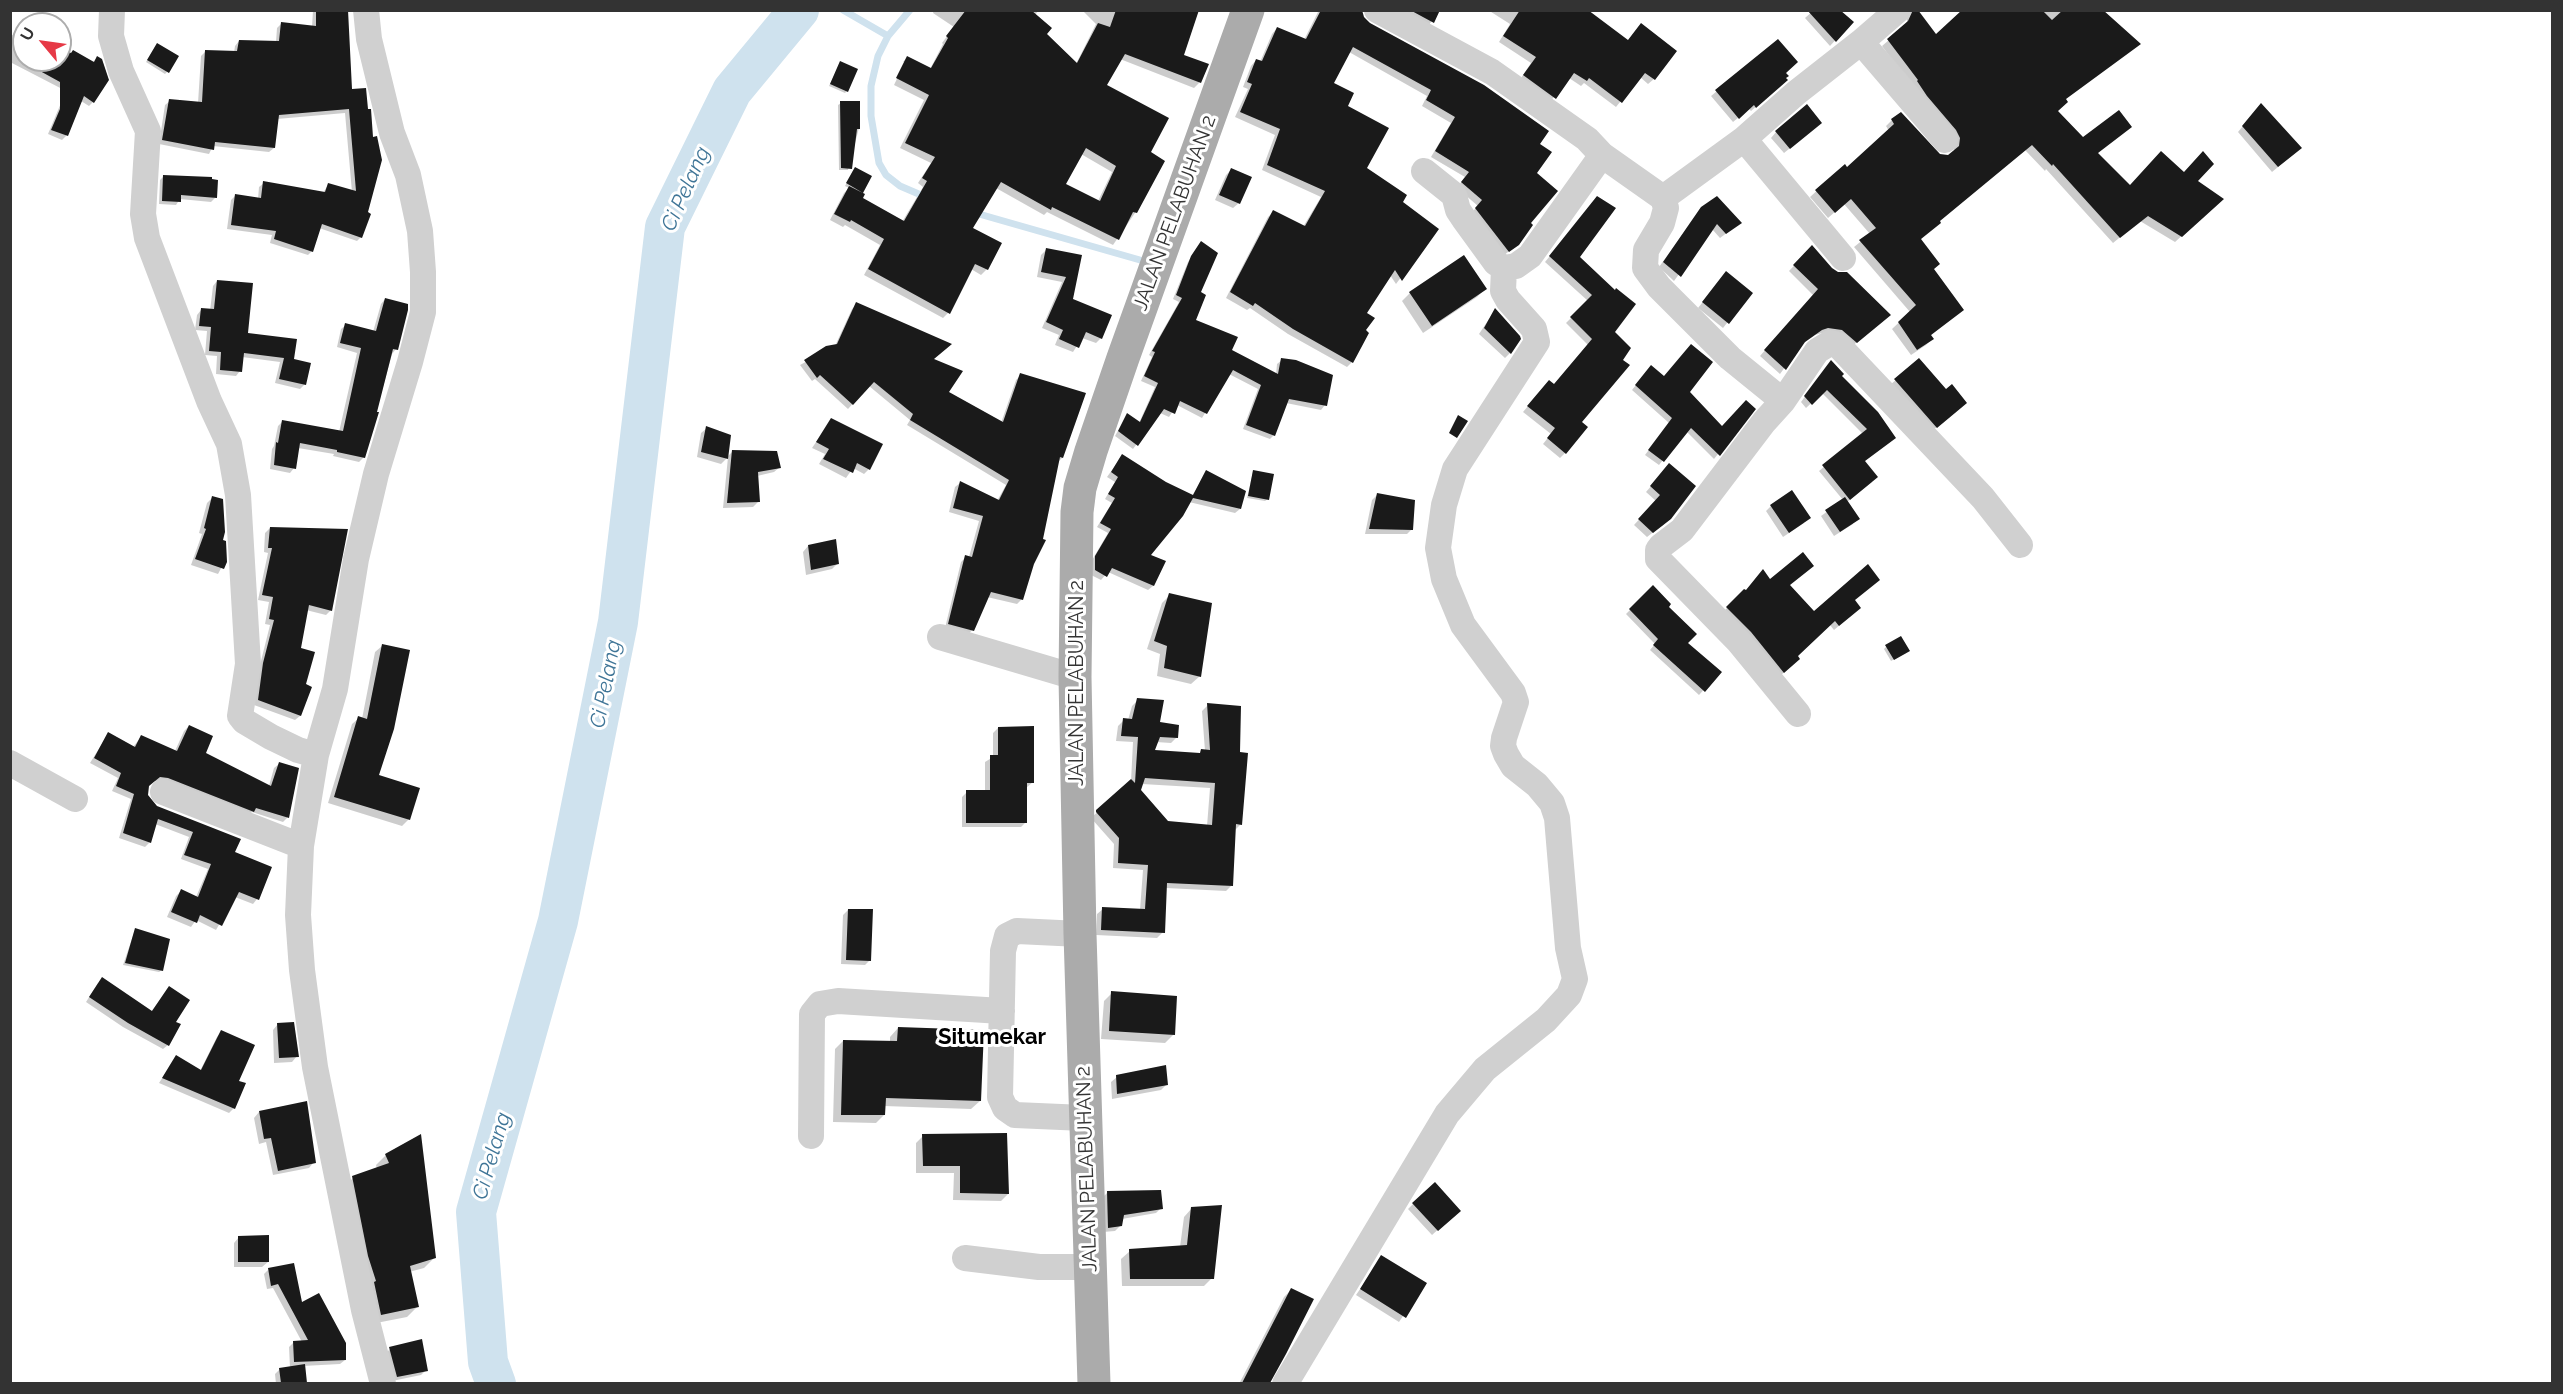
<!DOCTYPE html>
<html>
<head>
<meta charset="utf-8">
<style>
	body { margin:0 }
	#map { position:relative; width:2563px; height:1394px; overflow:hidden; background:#fff; font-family:Raleway,sans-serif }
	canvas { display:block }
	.frame { position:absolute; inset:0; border:12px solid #333; pointer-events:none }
	.north { position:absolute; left:12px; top:12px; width:60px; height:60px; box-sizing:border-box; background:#fff; border:2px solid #adadad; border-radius:50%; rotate:299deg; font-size:16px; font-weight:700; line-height:24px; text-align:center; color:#333 }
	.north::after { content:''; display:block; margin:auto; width:21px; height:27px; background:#e63946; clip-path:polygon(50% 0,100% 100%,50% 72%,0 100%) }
</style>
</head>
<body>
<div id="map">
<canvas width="2563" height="1394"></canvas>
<div class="frame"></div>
<div class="north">U</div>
</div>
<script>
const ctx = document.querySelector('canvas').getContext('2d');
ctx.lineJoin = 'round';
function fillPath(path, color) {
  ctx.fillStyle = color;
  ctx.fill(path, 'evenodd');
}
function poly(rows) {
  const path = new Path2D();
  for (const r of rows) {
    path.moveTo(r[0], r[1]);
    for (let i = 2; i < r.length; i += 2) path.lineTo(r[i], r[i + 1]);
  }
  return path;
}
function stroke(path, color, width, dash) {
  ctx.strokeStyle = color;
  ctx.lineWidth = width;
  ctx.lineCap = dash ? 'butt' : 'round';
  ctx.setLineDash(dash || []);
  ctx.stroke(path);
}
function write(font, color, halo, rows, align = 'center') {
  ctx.font = font + ' Raleway,sans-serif';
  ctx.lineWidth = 6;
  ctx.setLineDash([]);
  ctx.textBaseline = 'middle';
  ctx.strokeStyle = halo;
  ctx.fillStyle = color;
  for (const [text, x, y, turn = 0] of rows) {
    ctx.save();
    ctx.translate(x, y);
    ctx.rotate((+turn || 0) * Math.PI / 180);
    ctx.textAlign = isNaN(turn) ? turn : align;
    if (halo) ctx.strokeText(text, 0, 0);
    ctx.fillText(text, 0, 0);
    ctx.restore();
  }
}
fillPath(poly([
	[313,10,346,10,351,91,371,138,376,138,381,159,361,237,357,241,319,228,312,251,308,255,270,243,272,235,227,229,231,200,235,196,258,199,259,187,264,183,323,193,328,185,352,192,345,113,277,119,274,148,269,152,213,146,209,154,159,144,165,105,170,101,198,103,201,56,205,52,234,53,235,46,239,41,276,42,277,28,281,24,312,27],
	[934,10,1039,10,1035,15,1045,35,1076,64,1096,24,1082,10,1145,10,1182,55,1207,65,1199,83,1194,88,1120,59,1104,85,1149,153,1135,213,1113,245,1047,212,1044,215,996,188,971,229,987,269,981,275,971,269,948,313,943,318,864,275,880,245,845,225,843,227,830,220,844,193,849,188,845,186,853,171,862,192,861,199,902,222,923,187,918,183,931,163,900,148,924,100,894,85,905,62,903,62,907,58,930,69,943,44,942,43,954,27,933,13],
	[1081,154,1112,172,1098,201,1064,185],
	[1319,10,1361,10,1363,18,1538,144,1529,223,1518,244,1503,256,1470,214,1478,206,1457,188,1465,177,1431,157,1451,123,1422,106,1427,96,1349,52,1332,84,1346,106,1365,168,1401,202,1437,229,1396,284,1390,275,1365,314,1364,330,1352,362,1347,367,1288,334,1250,308,1247,310,1226,298,1268,217,1273,212,1303,227,1321,197,1262,170,1275,135,1235,117,1248,89,1243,87,1251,66,1256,60,1260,62,1272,34,1277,28,1304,40],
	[1395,10,1439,10,1427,28],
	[1488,10,1585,10,1654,79,1648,84,1640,77,1616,107,1584,83,1581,86,1569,78,1549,103,1519,81,1531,63,1499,42,1510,24],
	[1814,10,1852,22,1830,46,1805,18],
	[1906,10,1916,10,1936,37,1964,10,2102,10,2065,100,2056,111,2083,139,2130,127,2096,154,2130,187,2183,174,2195,181,2216,205,2175,242,2140,221,2113,243,2046,169,2045,171,2025,150,1938,221,1920,240,1932,270,1962,310,1930,336,1932,339,1926,345,1911,355,1892,329,1910,312,1854,247,1870,234,1844,204,1828,218,1810,197,1844,166,1847,169,1889,131,1886,126,1892,120,1939,155,1949,156,1954,152,1954,145,1882,46,1904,27,1907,22],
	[18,28,24,31,24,60,60,60,60,49,92,63,97,58,93,102,89,106,81,101,66,136,62,140,48,134,66,91,10,62,10,38],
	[1778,41,1784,73,1781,85,1751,111,1749,109,1733,122,1711,96],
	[155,47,167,72,165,74,146,62],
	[840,63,847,91,845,93,829,86],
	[841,103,859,128,848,170,839,170,838,105],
	[2256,110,2295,153,2272,172,2238,132],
	[1815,128,1784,153,1771,138,1776,132],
	[1231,170,1239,203,1233,208,1215,200,1226,175],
	[164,176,215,198,211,202,180,199,176,205,159,204,160,180],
	[1597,198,1578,258,1613,332,1580,422,1565,453,1560,458,1543,444,1551,434,1523,412,1544,387,1554,386,1588,345,1566,323,1588,301,1545,262],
	[1702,208,1740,223,1720,238,1712,229,1674,281,1659,267],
	[1198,247,1199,293,1194,321,1230,351,1276,375,1277,364,1282,360,1325,405,1321,410,1286,403,1274,435,1270,439,1243,429,1258,389,1229,374,1202,418,1177,405,1169,417,1160,413,1133,449,1115,436,1127,415,1139,423,1155,387,1141,381,1152,357,1149,355,1179,302,1173,299,1188,262],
	[1812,247,1831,269,1884,320,1851,347,1836,335,1822,333,1815,335,1801,345,1780,374,1760,356,1813,295,1789,271],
	[1047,249,1080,256,1071,300,1101,338,1096,343,1082,338,1073,352,1055,345,1059,335,1042,328,1062,282,1037,277,1041,255],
	[1721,279,1751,293,1723,328,1698,308],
	[217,281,247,334,292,360,305,384,300,389,275,383,280,362,242,357,240,371,236,376,216,374,217,356,205,355,207,331,195,330,197,315,201,310,210,311,213,286],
	[1485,289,1477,297,1423,333,1402,301,1410,293],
	[385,299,396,349,392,354,364,457,359,462,333,456,334,454,298,448,294,468,290,473,270,469,272,449,274,446,278,426,283,421,339,432,357,353,337,347,341,329,346,325,373,332,381,304],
	[857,304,932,360,947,393,1001,423,1016,380,1021,375,1062,458,1058,462,1022,599,1017,604,987,597,972,630,968,635,945,628,961,562,966,557,969,557,979,521,949,512,955,487,960,483,997,501,1006,485,907,425,910,420,869,386,848,409,815,379,812,381,800,365,835,346,852,309],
	[1495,310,1510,353,1505,358,1479,334],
	[1919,360,1960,408,1932,431,1890,385],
	[1827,366,1877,413,1864,462,1872,482,1847,502,1853,524,1834,536,1821,516,1843,500,1819,471,1863,434,1822,393,1806,408,1801,402],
	[1647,371,1688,392,1721,428,1754,409,1714,459,1686,431,1659,465,1645,455,1669,423,1632,390],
	[831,420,869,469,864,474,853,468,846,478,819,464,825,454,812,448],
	[707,428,726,458,733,451,780,467,774,472,757,476,758,502,753,507,723,508,728,457,721,464,697,457,701,433],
	[1122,456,1165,483,1192,496,1207,472,1240,509,1235,513,1189,502,1149,555,1164,562,1153,586,1148,590,1108,572,1101,580,1091,575,1091,562,1108,533,1097,527,1112,503,1105,499,1115,482,1107,477],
	[1664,471,1664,524,1647,537,1634,525,1656,501,1646,492],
	[1253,472,1268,499,1265,501,1247,498],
	[1378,494,1412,529,1407,534,1365,534,1372,500],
	[212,498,225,561,218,574,191,565,202,534,199,533,207,503],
	[1771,506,1804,523,1783,537,1766,511],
	[270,528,331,610,326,615,306,610,300,649,304,685,310,688,300,716,295,720,254,705,259,669,270,625,265,624,269,602,258,600,268,553,264,552,265,533],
	[808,546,838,563,832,569,806,575,803,552],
	[1879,580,1853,601,1854,613,1834,630,1830,625,1796,656,1798,659,1779,677,1722,613,1744,591,1769,581,1788,585,1814,613],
	[1653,587,1686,643,1720,672,1699,695,1650,650,1655,644,1626,614],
	[1170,595,1200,676,1191,684,1157,676,1160,654,1147,649,1162,603],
	[382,646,377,776,409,819,402,826,328,803,352,724,359,718,362,719,375,652],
	[1886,647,1906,653,1891,661,1884,649],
	[1138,700,1159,724,1177,737,1171,743,1156,742,1153,752,1197,754,1205,751,1202,711,1208,705,1238,753,1241,824,1235,830,1232,885,1226,891,1166,888,1163,932,1157,938,1096,935,1097,914,1103,909,1140,910,1143,870,1113,868,1114,844,1091,818,1131,781,1133,742,1116,741,1118,726,1124,720,1128,720,1132,706],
	[1142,784,1210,788,1207,826,1167,822,1140,790],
	[189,726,204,753,269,786,274,768,279,764,297,769,287,818,283,822,252,812,248,816,163,782,154,781,148,786,147,795,156,807,233,853,257,899,253,904,235,897,216,930,196,920,191,927,167,917,176,896,181,891,196,897,208,869,181,859,189,837,155,824,150,842,145,847,119,838,131,799,112,791,118,778,90,763,108,734,133,747,141,737,175,751,184,731],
	[998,728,1033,782,1026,788,1026,822,1021,827,962,827,962,797,967,792,985,792,985,762,993,757,993,733],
	[848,910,870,960,865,965,841,964,843,915],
	[135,930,162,970,159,972,123,965],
	[98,983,151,1012,169,988,173,1022,168,1045,163,1049,123,1027,86,1002],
	[1112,993,1174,1034,1165,1043,1101,1039,1104,1001],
	[278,1024,297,1056,292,1062,274,1063,273,1030],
	[898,1028,980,1101,971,1109,884,1106,884,1115,876,1123,833,1122,835,1049,843,1041,890,1042,890,1037],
	[221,1032,237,1081,234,1108,229,1113,159,1083,176,1057,200,1071,217,1037],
	[1117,1077,1166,1085,1161,1090,1112,1099,1111,1082],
	[259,1112,314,1162,309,1168,273,1175,266,1142,259,1144,254,1118],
	[923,1136,1008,1170,1008,1194,1001,1201,953,1200,954,1173,916,1173,916,1143],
	[386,1155,434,1258,424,1268,409,1272,417,1307,407,1317,371,1324,343,1188,353,1178,377,1169,376,1165],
	[1107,1193,1161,1208,1156,1213,1122,1219,1121,1225,1115,1231,1103,1232,1102,1198],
	[1413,1204,1453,1216,1432,1235,1408,1209],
	[1192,1208,1212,1278,1204,1286,1122,1286,1121,1259,1130,1251,1180,1247,1184,1217],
	[239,1237,268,1262,262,1267,234,1267,234,1243],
	[1382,1257,1425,1284,1399,1322,1356,1295],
	[268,1270,301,1304,345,1360,340,1364,303,1366,305,1384,276,1384,275,1374,280,1369,290,1368,289,1347,294,1342,302,1342,273,1288,267,1289,264,1274],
	[1292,1289,1312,1300,1269,1384,1239,1384,1284,1297],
	[390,1349,426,1370,421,1375,392,1381,385,1354]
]), '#0003');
stroke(poly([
	[843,10,888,36],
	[910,10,888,36,878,56,871,86,871,116,879,163,886,175,900,186,928,198],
	[972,212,1140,260]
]), '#cfe2ee', 7);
stroke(poly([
	[496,1384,488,1362,476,1212,558,921,618,622,665,227,732,91,799,10]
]), '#cfe2ee', 40);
fillPath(poly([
	[316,10,348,10,352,89,366,88,368,109,371,109,373,137,377,136,382,160,368,212,371,214,362,238,322,224,313,252,274,239,276,231,231,225,235,194,261,198,263,181,325,192,328,183,356,191,349,109,279,115,275,148,215,142,214,150,162,140,169,99,202,102,205,50,237,51,239,40,279,41,281,22,316,26],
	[966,10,1031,10,1052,28,1047,34,1077,63,1098,23,1110,27,1116,10,1199,10,1184,55,1209,64,1201,83,1125,54,1107,85,1169,118,1151,152,1165,161,1137,213,1133,212,1119,240,1052,207,1051,210,1001,182,973,228,1002,243,988,270,975,264,950,314,868,269,884,239,851,220,850,222,834,214,849,186,865,194,863,198,904,221,927,181,922,178,935,157,905,143,929,95,896,78,907,56,931,68,948,38,946,36],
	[1086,148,1116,166,1100,201,1066,184],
	[1321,10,1362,10,1364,17,1370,23,1484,85,1549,131,1540,144,1552,152,1537,173,1558,191,1531,223,1533,225,1519,245,1509,252,1475,208,1482,200,1461,182,1469,172,1435,151,1455,117,1426,100,1431,90,1353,47,1334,83,1354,93,1348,106,1389,128,1367,168,1407,195,1403,202,1439,229,1402,281,1395,270,1367,313,1375,318,1366,330,1369,333,1353,363,1293,329,1255,303,1253,306,1230,292,1273,210,1305,226,1325,191,1267,165,1280,129,1240,112,1252,84,1247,82,1256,59,1262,61,1277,27,1306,39],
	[1410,10,1440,10,1434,23],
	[1520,10,1588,10,1628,40,1641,23,1677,51,1655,80,1645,73,1622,103,1589,78,1587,81,1574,73,1556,99,1523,75,1536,57,1503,36],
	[1807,10,1840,10,1854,22,1836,42],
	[1913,10,1918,10,1936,34,1962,10,2042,10,2052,20,2063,10,2103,10,2141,44,2066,99,2068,102,2058,111,2083,137,2119,110,2132,127,2098,153,2130,185,2161,151,2184,172,2203,151,2214,164,2198,181,2224,199,2182,237,2148,216,2120,238,2053,164,2052,166,2032,145,1940,221,1941,223,1921,239,1940,264,1934,269,1964,310,1931,335,1934,339,1917,350,1898,322,1916,305,1859,240,1876,228,1851,199,1835,213,1815,190,1845,164,1847,167,1894,124,1891,119,1901,112,1940,154,1948,155,1959,146,1960,138,1956,130,1927,96,1917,81,1918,80,1887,39,1908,21],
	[1778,39,1798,62,1786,73,1789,76,1786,78,1788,80,1756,108,1754,105,1739,119,1715,90],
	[157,43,179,56,169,73,147,60],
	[60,47,71,53,73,50,94,62,97,56,102,59,109,80,94,103,84,96,68,136,51,130,60,109,60,82,20,60,60,60],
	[840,61,858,69,848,92,830,84],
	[840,101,860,101,860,129,857,129,852,169,841,168],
	[2261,103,2302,148,2278,167,2242,126],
	[1807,104,1822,123,1790,149,1775,131],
	[855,167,872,176,863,193,846,183],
	[1231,168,1252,177,1240,204,1219,195],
	[163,175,212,177,212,179,218,180,217,198,181,195,181,202,162,201],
	[1597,196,1616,208,1580,257,1615,290,1616,288,1636,304,1615,332,1631,348,1623,360,1630,365,1582,422,1588,427,1566,454,1547,438,1555,428,1527,406,1549,380,1554,384,1592,339,1570,317,1592,295,1549,256],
	[1717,196,1742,223,1726,234,1717,224,1681,277,1663,262,1701,207],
	[1201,241,1218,253,1201,292,1206,295,1196,320,1238,337,1232,350,1278,374,1281,358,1296,360,1333,375,1327,406,1289,399,1275,436,1246,425,1261,385,1233,370,1207,414,1180,401,1175,414,1164,409,1138,446,1118,431,1127,413,1140,422,1158,383,1144,376,1155,352,1152,351,1182,298,1176,295,1191,256],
	[1812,245,1832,268,1838,272,1847,272,1891,315,1857,343,1842,330,1828,328,1822,330,1805,342,1786,370,1764,350,1818,289,1793,265],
	[1046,248,1082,255,1073,299,1112,315,1102,339,1086,332,1079,348,1059,339,1063,330,1046,322,1066,277,1041,272],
	[1464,255,1487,289,1432,326,1409,292],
	[1726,271,1753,293,1729,324,1702,302],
	[217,280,253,283,248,333,297,339,294,359,311,363,306,385,279,379,284,358,244,353,242,372,220,370,221,352,209,351,211,327,199,326,201,308,214,309],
	[385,298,408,304,408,310,398,350,393,349,377,412,379,412,365,458,337,452,337,450,300,443,296,469,274,465,276,442,278,443,282,420,343,431,361,348,340,343,345,323,376,331],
	[856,302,952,344,934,359,963,371,949,392,1003,422,1020,373,1086,393,1063,458,1060,457,1043,539,1046,540,1034,564,1023,600,991,592,974,631,948,624,965,555,972,557,983,516,953,508,960,481,999,500,1009,480,910,420,913,414,874,382,853,405,820,375,817,378,804,360,826,346,837,344],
	[1495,308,1520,336,1521,339,1511,354,1484,328],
	[1691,344,1713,362,1690,392,1722,426,1746,400,1756,409,1720,456,1691,428,1664,462,1648,450,1672,418,1635,385,1651,365,1664,376],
	[1919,358,1946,389,1952,384,1967,403,1937,428,1894,379],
	[1831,360,1844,374,1842,376,1878,412,1896,438,1865,461,1878,477,1850,500,1822,465,1867,429,1827,390,1812,405,1804,396],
	[1458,415,1468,421,1457,438,1449,433],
	[831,418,883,444,870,470,857,463,853,473,823,459,829,449,816,442],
	[706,426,731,435,728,459,701,452],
	[732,450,777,451,781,468,758,472,760,502,727,503],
	[1122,454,1166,482,1193,495,1206,470,1246,491,1241,509,1193,498,1183,516,1151,555,1166,561,1154,586,1112,568,1107,577,1095,570,1095,556,1111,529,1100,523,1115,498,1108,494,1118,477,1111,472],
	[1669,463,1696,486,1671,519,1653,533,1638,519,1660,495,1650,486],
	[1253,470,1274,474,1269,500,1248,496],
	[1792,490,1811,518,1789,533,1770,505],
	[1377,493,1415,500,1413,530,1369,529],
	[212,496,223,499,225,532,223,540,226,541,227,562,224,569,195,559,206,529,204,528],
	[1845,497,1860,519,1840,532,1825,510],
	[270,527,348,529,332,611,309,605,301,648,315,652,306,684,312,687,301,716,258,700,263,663,274,620,269,619,273,597,262,595,272,548,268,548],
	[836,539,839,564,811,570,808,545],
	[1803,552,1814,566,1790,585,1814,611,1868,564,1880,580,1855,600,1861,608,1839,626,1835,621,1798,656,1800,659,1784,673,1751,632,1726,607,1744,589,1746,590,1763,569,1770,579],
	[1653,585,1671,604,1669,607,1697,634,1688,643,1722,672,1705,692,1653,645,1658,639,1629,609],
	[1169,593,1212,603,1201,677,1164,668,1167,646,1154,641],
	[1901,636,1910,651,1894,660,1885,645],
	[382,644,410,650,394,729,379,775,420,788,410,820,334,797,358,716,367,719],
	[1137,698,1164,700,1160,722,1179,725,1178,738,1160,737,1155,750,1200,753,1201,749,1210,750,1207,703,1241,706,1240,752,1248,753,1242,825,1236,824,1233,886,1167,883,1165,933,1101,930,1102,907,1145,909,1148,865,1118,863,1119,838,1096,812,1096,810,1131,779,1135,783,1138,737,1121,736,1123,718,1132,719],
	[1145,778,1215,783,1212,825,1168,821,1141,790],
	[189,725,213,736,206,753,271,786,279,762,299,768,289,818,256,808,254,812,168,778,160,777,149,786,148,795,157,806,241,839,235,852,272,867,259,900,239,892,222,926,200,915,197,923,171,912,181,889,198,897,211,864,184,855,193,832,158,819,151,843,123,833,134,794,116,786,121,773,94,758,108,732,135,747,141,735,177,751],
	[1034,726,1034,783,1027,783,1027,823,966,823,966,790,990,790,990,755,998,755,998,727],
	[848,909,873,909,871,961,846,960],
	[135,928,170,939,163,971,125,963],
	[102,977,152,1011,169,986,190,1000,176,1022,181,1024,169,1046,128,1023,89,997],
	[1111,991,1177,996,1175,1035,1109,1031],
	[294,1022,299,1057,279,1058,277,1023],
	[898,1027,984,1030,981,1101,886,1098,885,1115,841,1115,843,1040,897,1041],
	[221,1030,255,1045,239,1081,246,1083,235,1109,162,1078,176,1055,201,1070],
	[1166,1065,1168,1085,1117,1094,1116,1075],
	[307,1101,316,1163,278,1171,271,1138,264,1139,259,1111],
	[1007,1133,1009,1194,960,1193,960,1166,923,1166,922,1134],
	[421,1134,436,1258,410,1266,419,1307,381,1315,374,1282,376,1281,368,1256,352,1176,389,1163,385,1154],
	[1435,1182,1461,1211,1438,1231,1412,1203],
	[1161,1190,1163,1209,1124,1215,1122,1226,1108,1228,1107,1191],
	[1222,1205,1214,1279,1130,1279,1129,1249,1187,1245,1191,1207],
	[269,1235,269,1262,238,1262,238,1236],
	[1381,1255,1427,1283,1406,1318,1360,1289],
	[294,1263,302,1302,319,1293,346,1343,346,1360,294,1362,293,1341,308,1340,278,1284,271,1286,268,1268],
	[1291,1288,1314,1299,1286,1354,1270,1383,1242,1383],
	[422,1339,428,1371,397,1377,389,1347],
	[305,1364,307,1383,281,1383,279,1368]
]), '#1a1a1a');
stroke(poly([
	[112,10,111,36,121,71,148,131,143,214,147,238,209,401,229,444,238,495,248,664,240,716,244,721,271,737,298,750,316,755],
	[366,10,369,39,392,133,408,175,420,231,423,272,423,312,410,362,376,474,356,559,335,689,316,755,301,846,298,915,302,970,315,1067,364,1310,383,1384],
	[1377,10,1492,72,1587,139,1602,155,1663,198,1666,208,1662,223,1646,250,1645,268,1659,287,1730,358,1783,401,1764,422,1682,530,1661,546,1658,550,1658,559,1739,642,1798,714],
	[1861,42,1945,140],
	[1744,139,1843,258],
	[1424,171,1454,195,1458,210,1464,219,1496,263,1504,268,1516,266,1530,256,1602,155],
	[1663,198,1744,139,1796,93,1861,42,1898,10],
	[1783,401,1817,351,1830,343,1838,345,1983,498,2020,545],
	[940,637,1075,677],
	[10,763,75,799],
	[163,792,301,846],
	[1080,934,1017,931,1007,936,1003,951,1000,1097,1005,1108,1015,1115,1084,1118],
	[811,1136,812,1014,820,1004,838,1001,1002,1011],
	[965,1258,1039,1267,1090,1267],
	[1285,1384,1447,1114,1485,1069,1546,1020,1569,995,1575,979,1568,948,1557,818,1552,803,1537,785,1513,766,1506,754,1503,746,1504,738,1516,702,1513,693,1463,625,1444,579,1438,548,1444,505,1455,469,1537,342,1534,329,1508,300,1503,291,1504,268]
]), '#d0d0d0', 26);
stroke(poly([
	[1094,1384,1080,934,1075,677,1077,512,1080,488,1091,451,1123,358,1248,10]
]), '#ababab', 33);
write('20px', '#333', '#fff', [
	["JALAN PELABUHAN 2",1175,213,-70],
	["JALAN PELABUHAN 2",1077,683,-90],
	["JALAN PELABUHAN 2",1087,1169,-92]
]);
write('italic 21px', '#3f7597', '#fff', [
	["Ci Pelang",686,189,-66],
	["Ci Pelang",606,684,-79],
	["Ci Pelang",492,1156,-74]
]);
write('bold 22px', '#000', '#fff', [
	["Situmekar",992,1037]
]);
</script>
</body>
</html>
